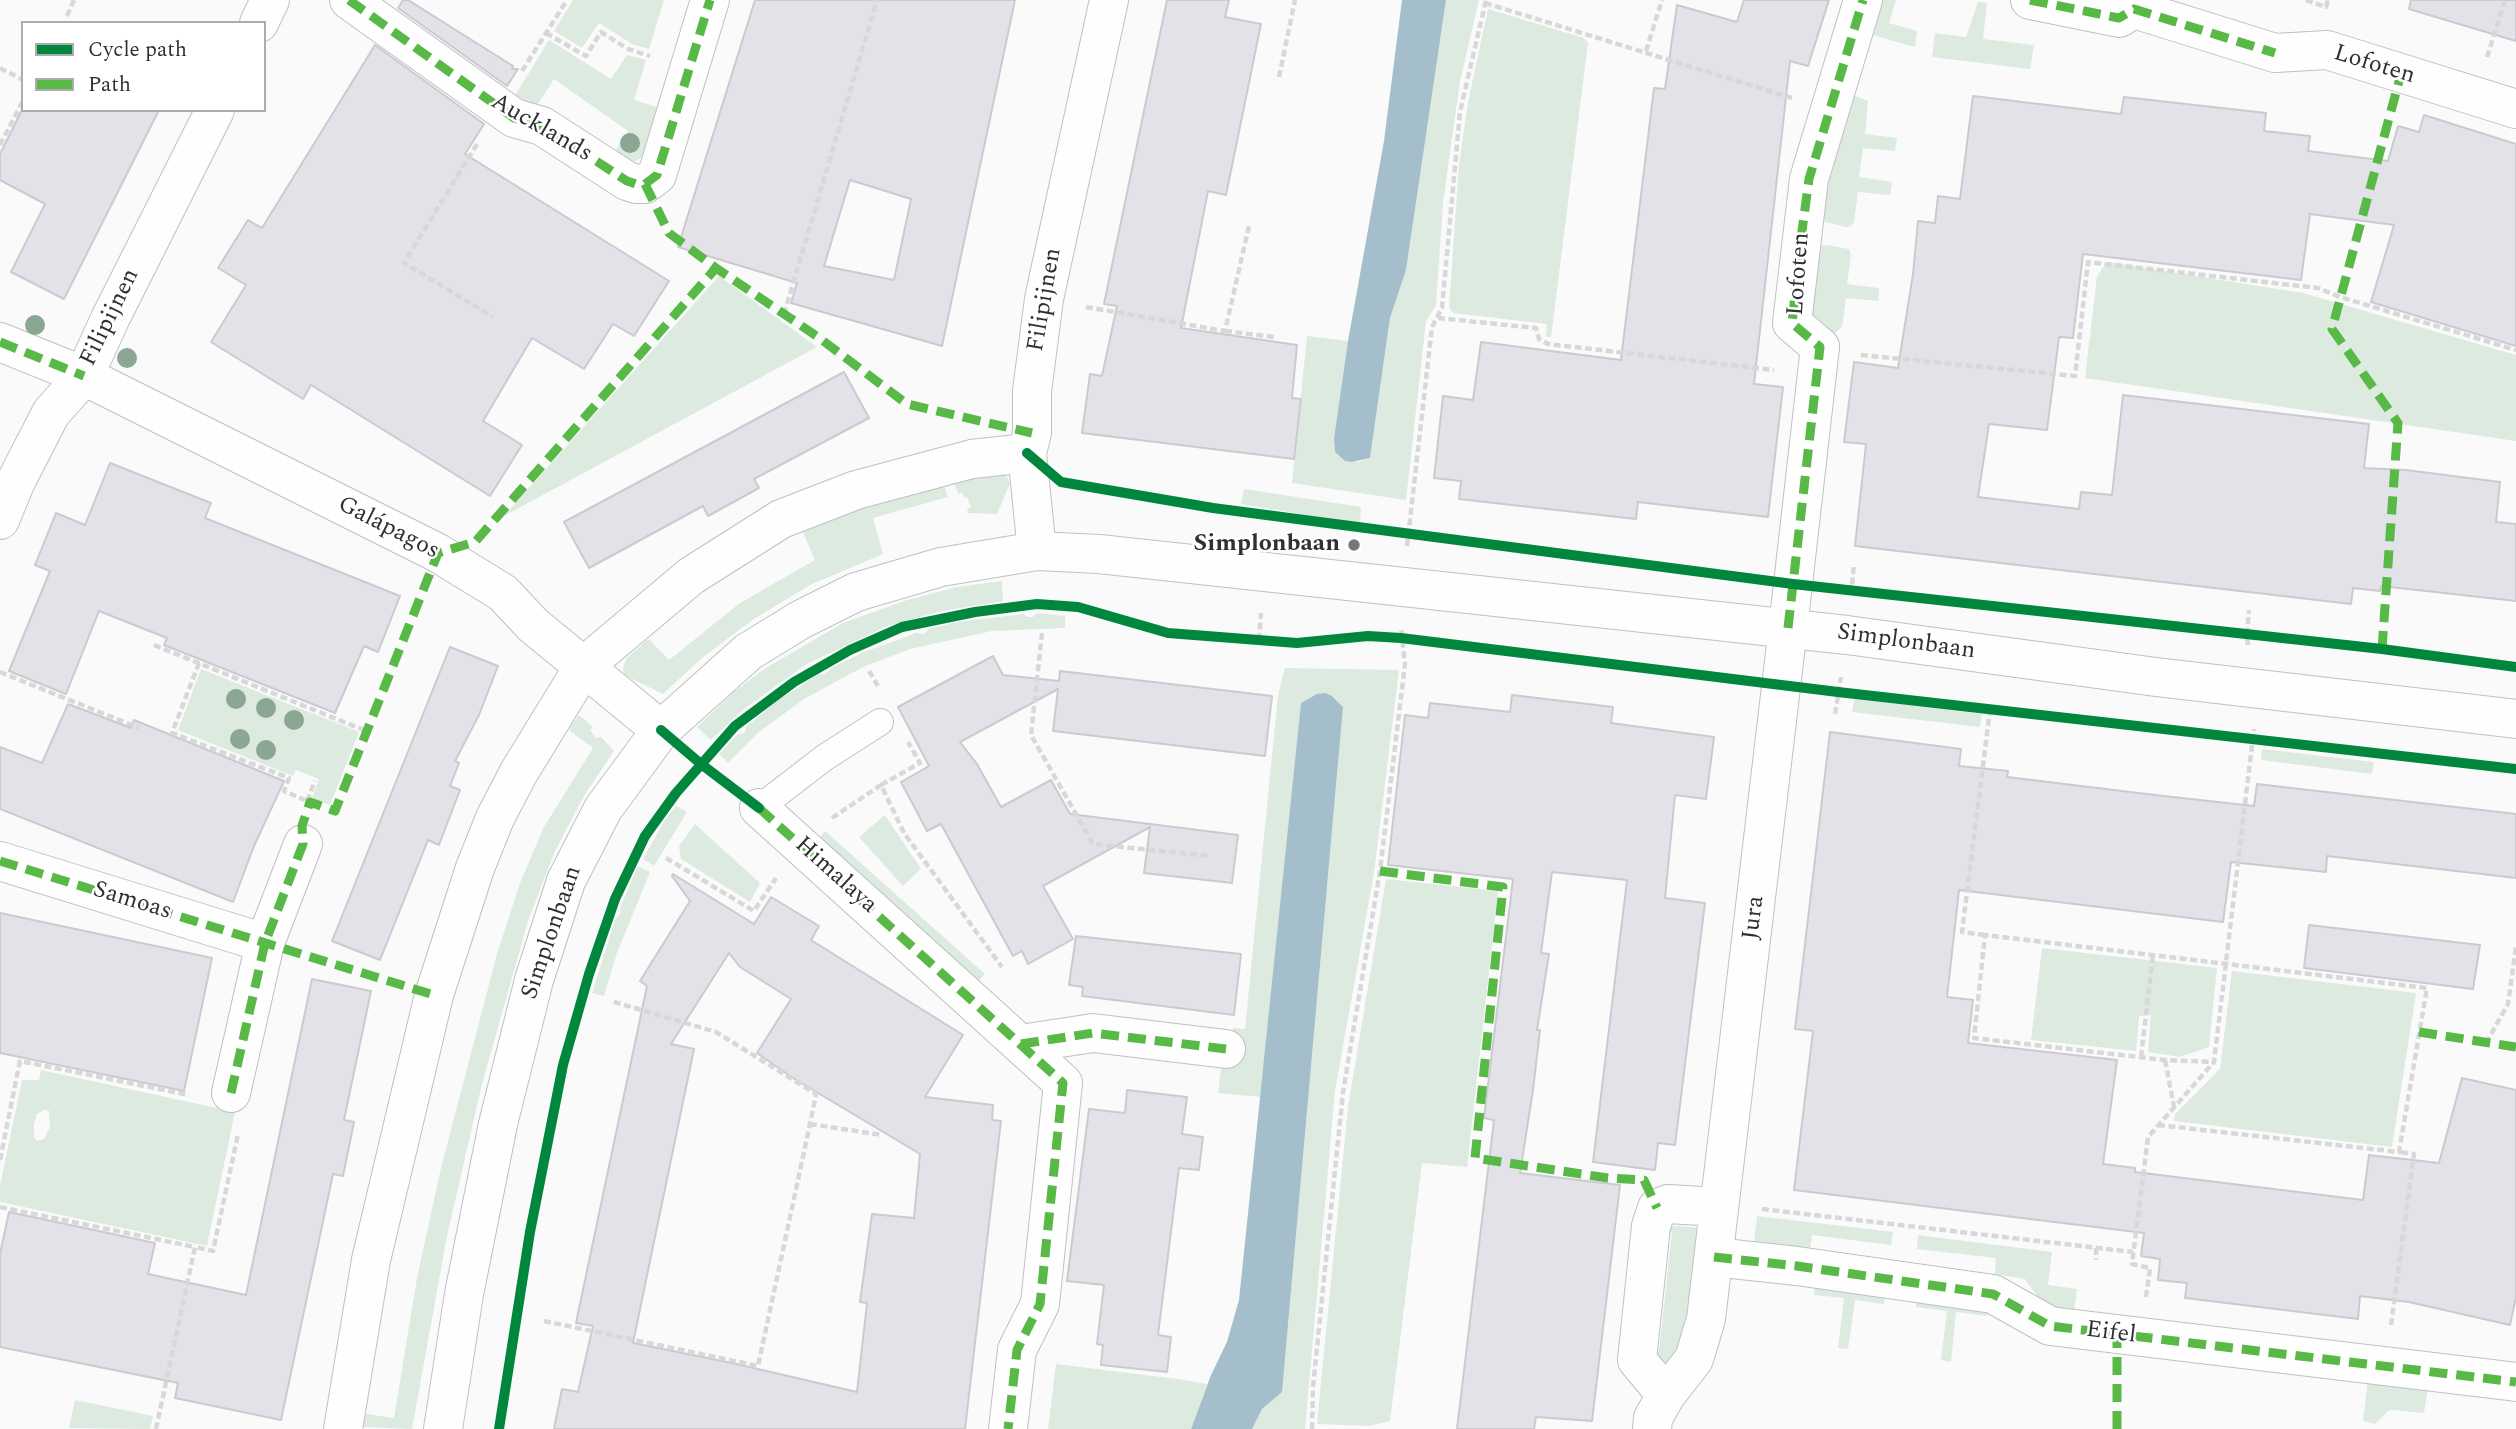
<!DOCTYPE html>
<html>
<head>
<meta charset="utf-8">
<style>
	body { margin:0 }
	#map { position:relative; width:2516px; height:1429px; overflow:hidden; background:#fafafb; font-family:Spectral,serif }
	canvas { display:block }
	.legend { position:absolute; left:21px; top:21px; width:245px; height:91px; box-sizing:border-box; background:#fff; border:2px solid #adacaf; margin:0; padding:9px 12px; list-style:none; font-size:21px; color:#312f36 }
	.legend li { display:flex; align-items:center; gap:14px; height:35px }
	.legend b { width:35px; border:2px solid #adacaf }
</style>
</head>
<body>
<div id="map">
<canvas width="2516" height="1429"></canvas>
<ul class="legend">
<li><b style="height:9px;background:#00873e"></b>Cycle path</li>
<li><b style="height:9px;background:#58b947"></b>Path</li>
</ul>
</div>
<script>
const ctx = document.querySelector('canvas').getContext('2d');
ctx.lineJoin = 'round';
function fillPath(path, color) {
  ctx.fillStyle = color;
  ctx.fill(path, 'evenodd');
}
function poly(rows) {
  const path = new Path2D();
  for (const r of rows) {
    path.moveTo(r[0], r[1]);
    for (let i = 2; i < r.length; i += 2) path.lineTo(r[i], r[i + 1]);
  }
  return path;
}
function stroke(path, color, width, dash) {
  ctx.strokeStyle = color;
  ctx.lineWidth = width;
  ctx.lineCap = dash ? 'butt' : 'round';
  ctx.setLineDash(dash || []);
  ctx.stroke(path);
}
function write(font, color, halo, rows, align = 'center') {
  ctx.font = font + ' Spectral,serif';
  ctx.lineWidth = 5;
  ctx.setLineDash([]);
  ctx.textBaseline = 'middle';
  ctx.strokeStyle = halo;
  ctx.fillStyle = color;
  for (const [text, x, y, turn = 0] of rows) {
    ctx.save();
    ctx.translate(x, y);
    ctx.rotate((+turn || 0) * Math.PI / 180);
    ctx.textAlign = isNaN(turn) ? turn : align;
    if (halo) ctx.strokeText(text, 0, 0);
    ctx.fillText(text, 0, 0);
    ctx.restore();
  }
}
fillPath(poly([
	[573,0,664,0,649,49,632,44,599,23,582,48,554,31],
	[1446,0,1479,0,1460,81,1443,203,1436,305,1426,321,1406,500,1292,483,1307,336,1348,341,1334,446,1336,453,1345,461,1359,462,1370,458,1390,318,1406,270],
	[1875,0,1896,0,1889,23,1917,31,1915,47,1865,33],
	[1978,2,1987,3,1983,39,2034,45,2030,69,1932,57,1935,33,1966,37],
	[1488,9,1584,38,1588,43,1551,337,1546,337,1547,324,1453,313,1449,307,1459,165,1468,102],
	[549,40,611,79,627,55,646,60,634,100,660,108,649,153,634,162,618,160,614,153,628,131,554,79,538,104,520,108,511,102],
	[1856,96,1868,101,1865,134,1897,138,1895,151,1863,148,1859,177,1892,182,1890,195,1858,192,1854,222,1851,226,1846,227,1825,222,1819,211,1852,97],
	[1826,245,1849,249,1851,255,1847,284,1879,288,1878,301,1846,298,1842,327,1835,333,1815,330,1809,326,1818,247],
	[2107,262,2303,293,2516,355,2516,441,2085,378,2097,276],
	[719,276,817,347,504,516,589,421],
	[1003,471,1010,483,997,514,968,513,967,509,971,507,967,497,964,497,962,492,958,494,952,476],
	[941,478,948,497,873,518,883,554,810,585,754,619,703,657,663,694,624,675,623,668,626,659,647,640,650,640,669,660,740,603,815,560,801,528],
	[1244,489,1361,507,1360,524,1241,504],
	[1002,581,1003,601,942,611,887,626,805,665,743,710,711,740,697,727,734,692,764,669,843,623,907,600,957,587],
	[1037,613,1065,616,1065,628,992,631,910,649,863,667,804,699,759,732,728,763,719,754,737,735,745,732,746,727,777,701,819,674,825,674,831,668,864,652,916,633,924,634,928,629,957,622,1024,614,1027,617,1033,617],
	[1285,668,1399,670,1374,873,1335,1091,1305,1429,1252,1429,1262,1409,1282,1391,1343,707,1332,696,1301,704,1261,1097,1218,1093,1222,1061,1230,1061,1233,1028,1245,1029,1278,695],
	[201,669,359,732,330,805,312,798,319,779,296,770,293,776,178,730],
	[1854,699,1982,714,1980,727,1852,712],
	[579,715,593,727,590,730,596,738,601,737,614,751,584,796,555,851,528,921,482,1084,447,1236,412,1429,362,1427,363,1416,366,1414,394,1418,417,1278,441,1168,497,954,520,883,544,827,593,748,570,731,570,727],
	[2262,749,2374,762,2372,774,2261,760],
	[676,806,687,812,654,866,643,859,665,820],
	[885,815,921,869,903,886,859,837],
	[695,824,760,883,750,902,681,859,679,846],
	[825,831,985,974,976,984,816,842],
	[638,866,650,872,617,953,604,996,592,993,615,920,620,914,620,908],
	[1386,879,1498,891,1467,1167,1422,1163,1390,1421,1369,1426,1317,1424,1348,1107],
	[2042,948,2217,968,2209,1047,2180,1057,2148,1052,2151,1015,2139,1016,2136,1051,2031,1040],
	[2232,971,2416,993,2392,1147,2174,1121,2175,1114,2220,1069],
	[41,1070,235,1112,207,1246,0,1202,0,1186,22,1080,39,1080],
	[44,1110,49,1111,50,1127,44,1139,37,1141,34,1137,34,1124,37,1114],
	[1757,1216,1893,1232,1891,1245,1812,1235,1810,1250,1754,1243],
	[1668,1225,1699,1228,1685,1342,1667,1372,1648,1351,1659,1351,1672,1232,1667,1231],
	[1918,1235,2052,1252,2048,1285,2077,1289,2074,1313,2047,1310,2025,1279,1995,1274,1996,1258,1917,1249],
	[1815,1285,1885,1294,1884,1304,1855,1300,1848,1349,1838,1348,1844,1298,1814,1295],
	[1917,1297,1988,1306,1987,1316,1956,1312,1951,1362,1941,1360,1947,1311,1916,1307],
	[1056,1364,1177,1379,1207,1384,1191,1429,1048,1429],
	[2368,1380,2428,1387,2424,1413,2393,1410,2388,1411,2375,1424,2363,1421],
	[75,1400,153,1416,150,1429,69,1428]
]), '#ddeae0');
fillPath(poly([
	[1402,0,1446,0,1406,270,1390,318,1370,458,1352,462,1345,461,1335,452,1334,439,1348,341,1384,141],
	[1325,693,1332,696,1343,707,1282,1392,1262,1409,1252,1429,1191,1429,1211,1375,1227,1342,1239,1300,1301,703,1317,694]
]), '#a5becb');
const building = poly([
	[403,0,408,0,513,66,512,69,518,69,507,86,398,8,403,0],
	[755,0,1015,0,942,346,791,303,797,283,678,247,755,0],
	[850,180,911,199,894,280,824,266,850,180],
	[1167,0,1229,0,1225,17,1261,24,1226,195,1208,191,1181,328,1297,345,1292,398,1301,399,1294,459,1082,433,1090,374,1102,376,1117,306,1104,304,1167,0],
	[1744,0,1829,0,1808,66,1790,61,1754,384,1783,387,1768,517,1638,502,1636,519,1459,499,1461,481,1434,478,1443,396,1473,400,1481,342,1621,360,1654,88,1665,89,1677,5,1737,22,1744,0],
	[2411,0,2516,0,2516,41,2409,9,2411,0],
	[375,45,484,124,465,154,669,281,634,336,613,324,584,369,532,338,483,421,522,445,490,496,311,385,303,399,211,342,246,285,218,268,248,220,262,228,375,45],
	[1973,96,2121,114,2124,97,2266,113,2264,131,2310,136,2308,151,2388,161,2398,126,2419,132,2424,115,2516,144,2516,346,2371,302,2394,225,2310,214,2301,280,2083,254,2073,338,2059,337,2047,430,1989,424,1978,497,2079,509,2081,492,2112,495,2123,395,2369,424,2364,468,2406,470,2500,482,2496,522,2516,524,2516,601,2381,586,2380,591,2353,588,2351,604,1855,546,1866,444,1844,442,1854,362,1898,368,1913,274,1918,221,1935,223,1938,196,1960,199,1973,96],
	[22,110,159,110,64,299,11,272,45,204,0,180,0,154,22,110],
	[844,372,869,418,754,479,759,488,708,516,703,506,589,568,564,522,844,372],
	[110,463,211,503,205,518,400,596,378,652,364,646,335,713,164,645,167,638,99,611,66,694,9,671,50,571,35,565,56,513,85,525,110,463],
	[450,647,498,666,479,715,455,761,459,763,450,786,460,790,439,845,428,840,380,960,332,941,450,647],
	[993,656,1003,675,1059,681,1060,671,1272,696,1265,756,1053,731,1058,689,960,742,977,764,1001,807,1051,780,1070,814,1238,835,1232,883,1144,873,1150,827,1043,886,1073,939,1028,964,1022,951,1013,956,941,824,927,831,901,782,929,766,898,707,993,656],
	[1512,695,1613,707,1611,723,1714,737,1706,799,1675,795,1665,898,1705,903,1675,1145,1658,1143,1655,1170,1593,1162,1627,880,1552,872,1541,953,1549,954,1537,1030,1540,1030,1533,1090,1520,1173,1620,1185,1592,1421,1536,1417,1534,1429,1457,1429,1494,1120,1484,1118,1513,879,1388,865,1405,715,1428,718,1430,703,1510,712,1512,695],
	[68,704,131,728,134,720,284,781,254,846,233,902,0,809,0,747,42,763,68,704],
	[1830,732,1961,749,1959,766,2008,771,2007,777,2155,795,2254,806,2257,784,2516,814,2516,878,2327,856,2326,872,2231,862,2223,922,1959,890,1947,997,1973,1000,1968,1043,2117,1060,2103,1164,2135,1168,2135,1172,2363,1200,2369,1155,2439,1163,2462,1078,2516,1090,2516,1297,2510,1325,2409,1302,2360,1296,2358,1319,2185,1298,2187,1283,2158,1280,2160,1259,2141,1256,2144,1233,1794,1190,1813,1031,1795,1029,1830,732],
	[673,874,754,924,771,897,819,926,811,940,963,1035,925,1097,993,1105,992,1120,1001,1121,965,1429,554,1429,562,1389,578,1392,593,1326,576,1323,647,986,640,981,690,901,672,876,673,874],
	[729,953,740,967,791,999,757,1053,793,1078,920,1154,914,1218,872,1214,860,1302,867,1303,857,1392,732,1363,633,1343,694,1049,671,1044,729,953],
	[0,913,212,958,184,1091,0,1053,0,913],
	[2309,925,2480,945,2473,989,2304,968,2309,925],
	[1076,936,1241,954,1234,1015,1082,996,1083,987,1069,985,1076,936],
	[312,979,371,991,344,1120,354,1122,343,1176,333,1174,281,1420,175,1398,178,1383,0,1347,0,1254,9,1212,155,1243,148,1274,246,1295,312,979],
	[1127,1090,1187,1097,1182,1134,1203,1137,1199,1170,1179,1168,1158,1335,1171,1337,1167,1372,1101,1365,1103,1345,1097,1344,1104,1285,1067,1281,1089,1109,1125,1113,1127,1090]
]);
fillPath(building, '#e3e2e9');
stroke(building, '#cbcace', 2);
const service = poly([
	[759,808,824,758,880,722]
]);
const pedestrian = poly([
	[1788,628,1820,347]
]);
const minor = poly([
	[349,0,514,118,542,126,627,181,636,184,645,184,657,175,710,0],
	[2030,0,2119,18,2134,9,2275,53,2327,50,2516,109],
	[259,23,270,0],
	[0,342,84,376,438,553,503,593,533,625,661,730],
	[1820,347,1792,323,1809,179,1863,0],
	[0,520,16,481,51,413,84,376,110,319,215,110],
	[1037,551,1027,453,1032,433,1032,391,1044,299,1109,0],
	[759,808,1063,1083,1040,1304,1017,1350,1008,1429],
	[0,861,265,943],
	[1021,1044,1093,1033,1226,1049],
	[231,1093,265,943,303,844],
	[1714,1257,1797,1266,1993,1294,2050,1326,2516,1382],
	[1666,1395,1694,1359,1706,1319,1788,628],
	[343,1429,371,1260,434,995,475,868,495,818,519,772,584,666,691,576,781,519,856,490,972,459,1027,453],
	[1652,1429,1653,1418,1666,1395,1637,1360,1651,1226,1657,1208,1668,1204,1719,1207]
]);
const tertiary = poly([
	[443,1429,464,1294,498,1124,534,980,566,881,603,809,661,730,748,652,800,620,856,592,941,567,1037,551,1099,554,1847,635,2156,677,2516,719]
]);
stroke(service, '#c0bfc2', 28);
stroke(pedestrian, '#c0bfc2', 40);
stroke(minor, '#c0bfc2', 40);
stroke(tertiary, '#c0bfc2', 40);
stroke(poly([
	[2306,0,2326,7,2328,0],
	[1485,3,1792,98],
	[67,16,74,0],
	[546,33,586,56,601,32,628,49,650,56],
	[1646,51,1662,0],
	[2487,57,2505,0],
	[0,68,23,80],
	[522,71,567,0],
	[1279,77,1295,0],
	[477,144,404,263,493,317],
	[0,145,23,101],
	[1086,307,1225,331,1249,226],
	[784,314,877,0],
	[1438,318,1536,328,1539,339,1548,344,1774,370],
	[1225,331,1274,337],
	[1861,355,2075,376,2088,262,2318,288,2340,297,2516,350],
	[1407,546,1432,327,1442,308,1460,112,1486,0],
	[1851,595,1854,564],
	[1042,633,1031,735,1093,844,1209,856],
	[1259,640,1261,613],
	[154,645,366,731],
	[2248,645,2247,636,2249,610],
	[199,663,172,733,289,778,284,791,305,800],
	[869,671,878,686],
	[0,672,139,728],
	[1835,714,1841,677],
	[881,785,920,763,908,742],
	[307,801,315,781],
	[832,818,881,785,904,833,1002,967],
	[666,858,754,911,776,878],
	[1985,935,1962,932,1990,710],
	[2486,1043,2508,1004,2516,947],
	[2141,1057,2153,955],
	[2165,1060,2174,1107],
	[810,1124,882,1135],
	[2158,1125,2399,1152,2427,988,1985,935,1974,1038,2165,1060,2214,1062],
	[0,1160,20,1061,189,1095],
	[0,1207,195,1247],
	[1762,1209,2133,1252],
	[2096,1248,2096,1260],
	[2146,1297,2150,1268,2132,1264,2148,1137,2214,1062,2254,729],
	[544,1321,758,1366,810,1124,816,1094,716,1032,611,1001],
	[2391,1325,2414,1154,2399,1152],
	[156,1429,195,1247,213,1251,238,1134],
	[1312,1429,1313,1387,1343,1092,1380,871,1405,664,1401,628]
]), '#d8d8d8', 4.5, [7, 3.5]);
stroke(service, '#fefefe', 26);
stroke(pedestrian, '#fefefe', 38);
stroke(minor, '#fefefe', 38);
stroke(tertiary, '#fefefe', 38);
stroke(poly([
	[349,0,514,118,542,126,627,181,636,184,645,184,657,175,710,0],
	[2030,0,2119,18,2134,9,2275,53],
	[645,184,669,233,716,268,818,337,907,404,1032,433],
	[0,342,84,376],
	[1788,628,1820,347,1792,323,1802,231,1809,179,1863,0],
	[2382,649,2398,423,2332,329,2401,74],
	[759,808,1063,1083,1040,1304,1017,1350,1008,1429],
	[0,861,434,995],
	[1380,871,1503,887,1475,1158,1608,1178,1644,1180,1657,1208],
	[2419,1032,2516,1047],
	[1021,1044,1093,1033,1226,1049],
	[231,1093,265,943,303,844,302,826,310,802,335,811,438,553,475,542,716,268],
	[1714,1257,1797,1266,1993,1294,2050,1326,2516,1382],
	[2117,1429,2117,1335]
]), '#58b947', 9, [18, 9]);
stroke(poly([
	[1027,453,1061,482,1213,508,1793,584,2382,649,2516,667],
	[661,730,701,764,759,808],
	[499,1429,530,1232,563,1065,589,974,615,899,645,836,676,793,735,726,794,682,850,650,902,627,975,612,1037,604,1078,607,1168,633,1297,643,1368,636,1401,638,1838,692,2516,769]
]), '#00873e', 10);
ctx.fillStyle = '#8ba693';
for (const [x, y] of [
	[630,143],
	[35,325],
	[127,358],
	[236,699],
	[266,708],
	[294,720],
	[240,739],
	[266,750]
]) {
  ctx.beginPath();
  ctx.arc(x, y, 10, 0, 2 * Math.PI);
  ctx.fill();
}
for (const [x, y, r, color] of [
	[1354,545,7,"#77767b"]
]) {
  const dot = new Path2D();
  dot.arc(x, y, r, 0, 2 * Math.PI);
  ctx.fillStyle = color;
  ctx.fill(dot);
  stroke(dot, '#fff', 2.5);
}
write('24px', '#312f36', '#fff', [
	["Lofoten",2374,66,17],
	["Aucklands",541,129,30],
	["Lofoten",1800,274,-86],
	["Filipijnen",1046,300,-80],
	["Filipijnen",111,318,-64],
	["Galápagos",388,529,27],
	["Simplonbaan",1906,643,8],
	["Himalaya",835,876,42],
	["Samoas",132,902,17],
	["Jura",1755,918,-83],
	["Simplonbaan",553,933,-71],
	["Eifel",2111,1334,7]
]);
write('bold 24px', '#312f36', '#fff', [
	["Simplonbaan",1340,545]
], 'right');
</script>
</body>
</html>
